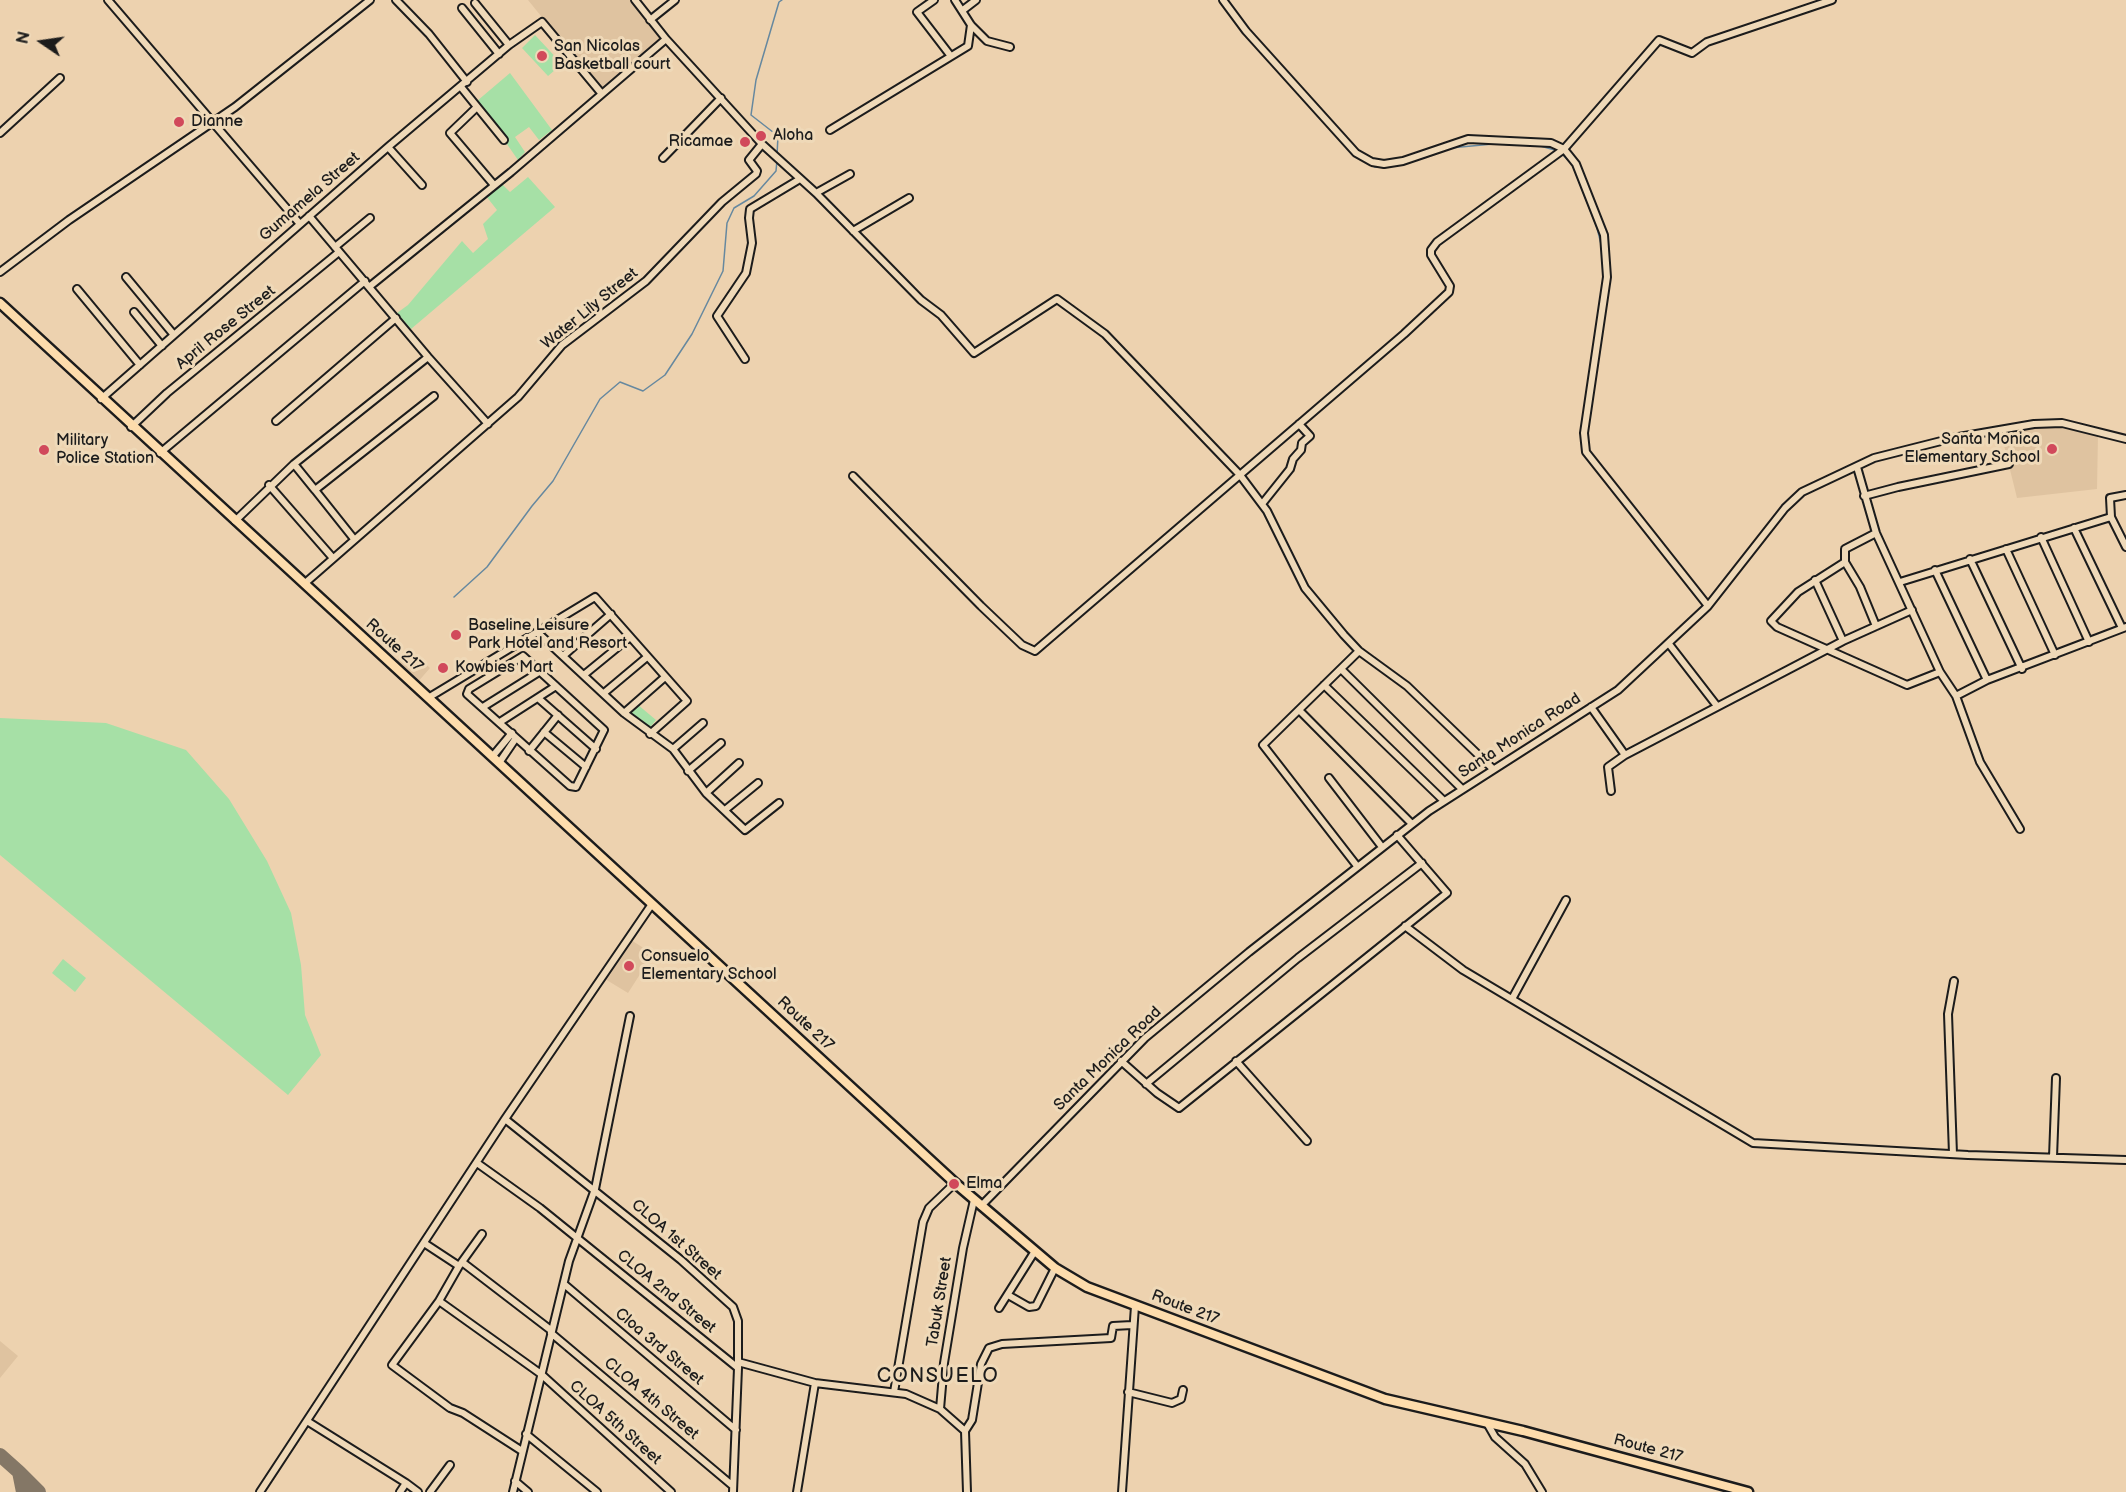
<!DOCTYPE html>
<html>
<head>
<meta charset="utf-8">
<style>
	body { margin:0 }
	#map { position:relative; width:2126px; height:1492px; overflow:hidden; background:#edd2af; font-family:"Balsamiq Sans",sans-serif }
	canvas { display:block }
	.north { position:absolute; left:12px; top:12px; width:60px; height:60px; -webkit-text-stroke:4px #efd9b8; paint-order:stroke; rotate:283deg; font-size:16px; font-weight:700; line-height:24px; text-align:center; color:#1c1c1c }
	.north::after { content:''; display:block; margin:auto; width:21px; height:27px; background:#1c1c1c; clip-path:polygon(50% 0,100% 100%,50% 72%,0 100%) }
</style>
</head>
<body>
<div id="map">
<canvas width="2126" height="1492"></canvas>
<div class="north">N</div>
</div>
<script>
const ctx = document.querySelector('canvas').getContext('2d');
ctx.lineJoin = 'round';
function fillPath(path, color) {
  ctx.fillStyle = color;
  ctx.fill(path, 'evenodd');
}
function poly(rows) {
  const path = new Path2D();
  for (const r of rows) {
    path.moveTo(r[0], r[1]);
    for (let i = 2; i < r.length; i += 2) path.lineTo(r[i], r[i + 1]);
  }
  return path;
}
function stroke(path, color, width, dash) {
  ctx.strokeStyle = color;
  ctx.lineWidth = width;
  ctx.lineCap = dash ? 'butt' : 'round';
  ctx.setLineDash(dash || []);
  ctx.stroke(path);
}
function write(font, color, halo, rows, align = 'center') {
  ctx.font = font + ' "Balsamiq Sans",sans-serif';
  ctx.lineWidth = 6;
  ctx.setLineDash([]);
  ctx.textBaseline = 'middle';
  ctx.strokeStyle = halo;
  ctx.fillStyle = color;
  for (const [text, x, y, turn = 0] of rows) {
    ctx.save();
    ctx.translate(x, y);
    ctx.rotate((+turn || 0) * Math.PI / 180);
    ctx.textAlign = isNaN(turn) ? turn : align;
    if (halo) ctx.strokeText(text, 0, 0);
    ctx.fillText(text, 0, 0);
    ctx.restore();
  }
}
fillPath(poly([
	[528,0,630,0,662,42,606,89,601,90],
	[2046,426,2098,434,2097,489,2017,498,2001,433],
	[408,648,430,668,417,683,395,663],
	[631,940,653,954,628,993,605,979],
	[0,1341,18,1356,0,1378]
]), '#dfc3a0');
fillPath(poly([
	[535,35,562,64,548,76,522,48],
	[510,73,552,130,539,140,529,127,515,137,525,152,518,160,477,101],
	[528,177,555,207,411,329,397,313,408,305,462,241,473,253,488,239,483,224,497,210,486,196,501,183,510,192],
	[637,704,656,720,647,731,628,715],
	[0,718,106,723,186,750,229,799,267,861,291,913,301,965,305,1015,321,1055,288,1095,0,855],
	[63,959,86,978,75,992,52,973]
]), '#a6e0a6');
stroke(poly([
	[1537,145,1558,151],
	[1450,148,1493,144,1532,145],
	[1562,154,1572,164,1597,228,1602,248],
	[777,155,778,136,751,115,756,80,779,2,782,0],
	[1354,155,1375,167,1382,167],
	[454,597,487,567,532,506,553,481,600,399,620,382,643,391,665,375,692,334,723,271,727,223,734,208,754,196,776,171,777,160]
]), '#66889f', 1.5);
stroke(poly([
	[0,1455,19,1472,23,1492],
	[19,1472,39,1492]
]), '#847766', 14);
const minor = poly([
	[108,0,300,224],
	[396,0,429,34,467,82],
	[635,0,666,39,762,144,816,193,921,300,941,315,974,353,1057,299,1105,334,1240,475,1267,511,1305,588,1344,635,1359,651,1407,686,1493,769],
	[934,0,917,12,950,55],
	[955,0,971,25,987,41,1010,47],
	[1223,0,1246,31,1356,153,1372,162,1384,164,1403,161,1468,139,1551,143,1564,149,1576,164,1604,235,1607,277,1584,433,1586,452,1708,606],
	[475,3,509,45],
	[462,8,499,54],
	[963,10,976,0],
	[650,20,675,0],
	[461,87,504,140],
	[477,107,450,133,494,185],
	[830,130,968,46,971,25],
	[0,133,60,78],
	[388,147,422,185],
	[663,158,721,98],
	[816,193,850,174],
	[309,216,428,357,488,424],
	[853,231,909,198],
	[335,247,370,218],
	[0,272,69,220,235,107,370,0],
	[126,277,174,335],
	[369,287,511,172,666,39],
	[77,289,140,365],
	[134,312,162,346],
	[745,359,717,316,746,273,752,243,749,218,750,209,800,179],
	[101,399,388,147,509,45,542,22,602,94],
	[276,421,396,318],
	[131,427,167,393,339,252],
	[160,453,365,281],
	[294,464,315,490],
	[1857,467,1876,533,1940,672,1956,696,1980,762,2020,829],
	[853,476,981,606,1022,645,1035,651,1404,334,1449,292,1450,286,1431,255,1431,250,1437,242,1564,149,1659,40,1692,53,1707,42,1832,0],
	[269,485,332,557],
	[2126,495,2110,498,2111,517,2126,547],
	[1864,496,1898,487,2009,464],
	[1262,504,1290,469,1293,459,1301,450,1302,443,1310,436,1299,424],
	[235,521,294,464,428,357],
	[2074,528,2122,628],
	[1876,533,1845,549,1845,562,1798,592,1771,621,1777,627,1907,685,1940,672],
	[2041,537,2089,642],
	[354,539,315,490,434,396],
	[2006,549,2055,655],
	[1970,559,2022,669],
	[1845,562,1860,587,1876,626],
	[1935,570,1987,680],
	[1815,580,1843,641],
	[1900,582,2111,517],
	[304,584,518,397,562,345,646,281,722,202,756,174,757,171,749,160,762,144],
	[537,632,624,713,673,749,706,793,745,830,779,803],
	[1669,644,1717,706],
	[523,656,604,730,576,787,570,786,467,694,469,689,523,656],
	[563,656,611,614],
	[1341,669,1462,789],
	[585,674,629,638],
	[1324,685,1444,801],
	[604,693,647,657],
	[1956,696,1987,680,2126,627],
	[428,698,595,597,687,701,650,734],
	[538,698,596,749],
	[483,707,539,672],
	[1591,707,1625,755],
	[1299,710,1412,824],
	[624,713,665,677],
	[500,722,556,686],
	[544,732,586,767],
	[673,749,703,723],
	[529,751,558,715],
	[492,757,512,733],
	[499,763,516,738],
	[688,771,721,743],
	[1329,778,1382,847],
	[1611,791,1608,767,1625,755,1843,641,1912,610],
	[706,793,739,763],
	[725,810,758,783],
	[1357,866,1263,745,1359,651],
	[1405,926,1463,970,1753,1143,1968,1155,2126,1160],
	[1512,999,1566,900],
	[1121,1061,1157,1093,1179,1108,1447,893,1397,835],
	[1236,1061,1307,1141],
	[1146,1084,1298,958,1422,863],
	[505,1119,681,1260,733,1307,738,1321,738,1368,733,1492],
	[1953,1154,1948,1014,1954,981],
	[2053,1157,2056,1078],
	[477,1163,540,1208,738,1368],
	[981,1206,1145,1038,1249,952,1429,811,1618,690,1708,606,1785,508,1802,492,1874,458,1953,438,2034,424,2062,423,2126,439],
	[424,1243,459,1266,482,1234],
	[462,1262,552,1331],
	[459,1266,439,1301,392,1365,450,1408,463,1413,522,1451],
	[564,1284,736,1430],
	[1008,1295,1029,1307,1036,1306,1055,1268],
	[439,1301,541,1374,671,1492],
	[999,1308,1035,1251],
	[551,1333,733,1486],
	[738,1362,815,1383,906,1394,940,1409,965,1431,967,1492],
	[894,1392,923,1222,929,1208,955,1183],
	[1128,1392,1172,1403,1181,1399,1183,1390],
	[940,1409,944,1363,963,1248,974,1200],
	[307,1421,406,1483],
	[1487,1423,1495,1437,1525,1464,1542,1492],
	[965,1431,972,1420,981,1364,989,1348,1002,1344,1111,1338,1113,1326,1132,1325],
	[526,1434,597,1492],
	[515,1481,528,1492],
	[260,1492,505,1119,652,904],
	[400,1492,406,1483,418,1492],
	[430,1492,450,1465],
	[513,1492,569,1261,595,1189,630,1016],
	[797,1492,815,1383],
	[1122,1492,1135,1306]
]);
const major = poly([
	[0,303,955,1183,1055,1268,1087,1287,1385,1399,1523,1431,1748,1492]
]);
stroke(minor, '#1c1c1c', 10);
stroke(major, '#1c1c1c', 13);
stroke(minor, '#efd9b8', 6);
stroke(major, '#fddcac', 8);
for (const [x, y, r, color] of [
	[542,56,6,"#d1495b"],
	[179,122,6,"#d1495b"],
	[761,136,6,"#d1495b"],
	[745,142,6,"#d1495b"],
	[2052,449,6,"#d1495b"],
	[44,450,6,"#d1495b"],
	[456,635,6,"#d1495b"],
	[443,668,6,"#d1495b"],
	[629,966,6,"#d1495b"],
	[954,1184,6,"#d1495b"]
]) {
  const dot = new Path2D();
  dot.arc(x, y, r, 0, 2 * Math.PI);
  ctx.fillStyle = color;
  ctx.fill(dot);
  stroke(dot, '#efd9b8', 2);
}
write('16px', '#1c1c1c', '#efd9b8', [
	["San Nicolas",554,47],
	["Basketball court",554,65],
	["Dianne",191,122],
	["Aloha",773,136],
	["Ricamae",733,142,"right"],
	["Santa Monica",2040,440,"right"],
	["Elementary School",2040,458,"right"],
	["Military",56,441],
	["Police Station",56,459],
	["Baseline Leisure",468,626],
	["Park Hotel and Resort",468,644],
	["Kowbies Mart",455,668],
	["Consuelo",641,957],
	["Elementary School",641,975],
	["Elma",966,1184]
], 'left');
write('16px', '#1c1c1c', '#efd9b8', [
	["Gumamela Street",310,197,-41],
	["Water Lily Street",590,309,-39],
	["April Rose Street",226,328,-39],
	["Route 217",394,646,42],
	["Santa Monica Road",1520,736,-33],
	["Route 217",805,1024,43],
	["Santa Monica Road",1108,1059,-44],
	["CLOA 1st Street",676,1240,41],
	["CLOA 2nd Street",666,1292,39],
	["Tabuk Street",940,1302,-81],
	["Route 217",1185,1308,21],
	["Cloa 3rd Street",659,1347,40],
	["CLOA 4th Street",651,1399,40],
	["CLOA 5th Street",615,1423,42],
	["Route 217",1648,1449,15]
]);
ctx.letterSpacing = '1.5px';
write('20px', '#1c1c1c', '#efd9b8', [
	["CONSUELO",938,1377]
]);
ctx.letterSpacing = '0px';
</script>
</body>
</html>
